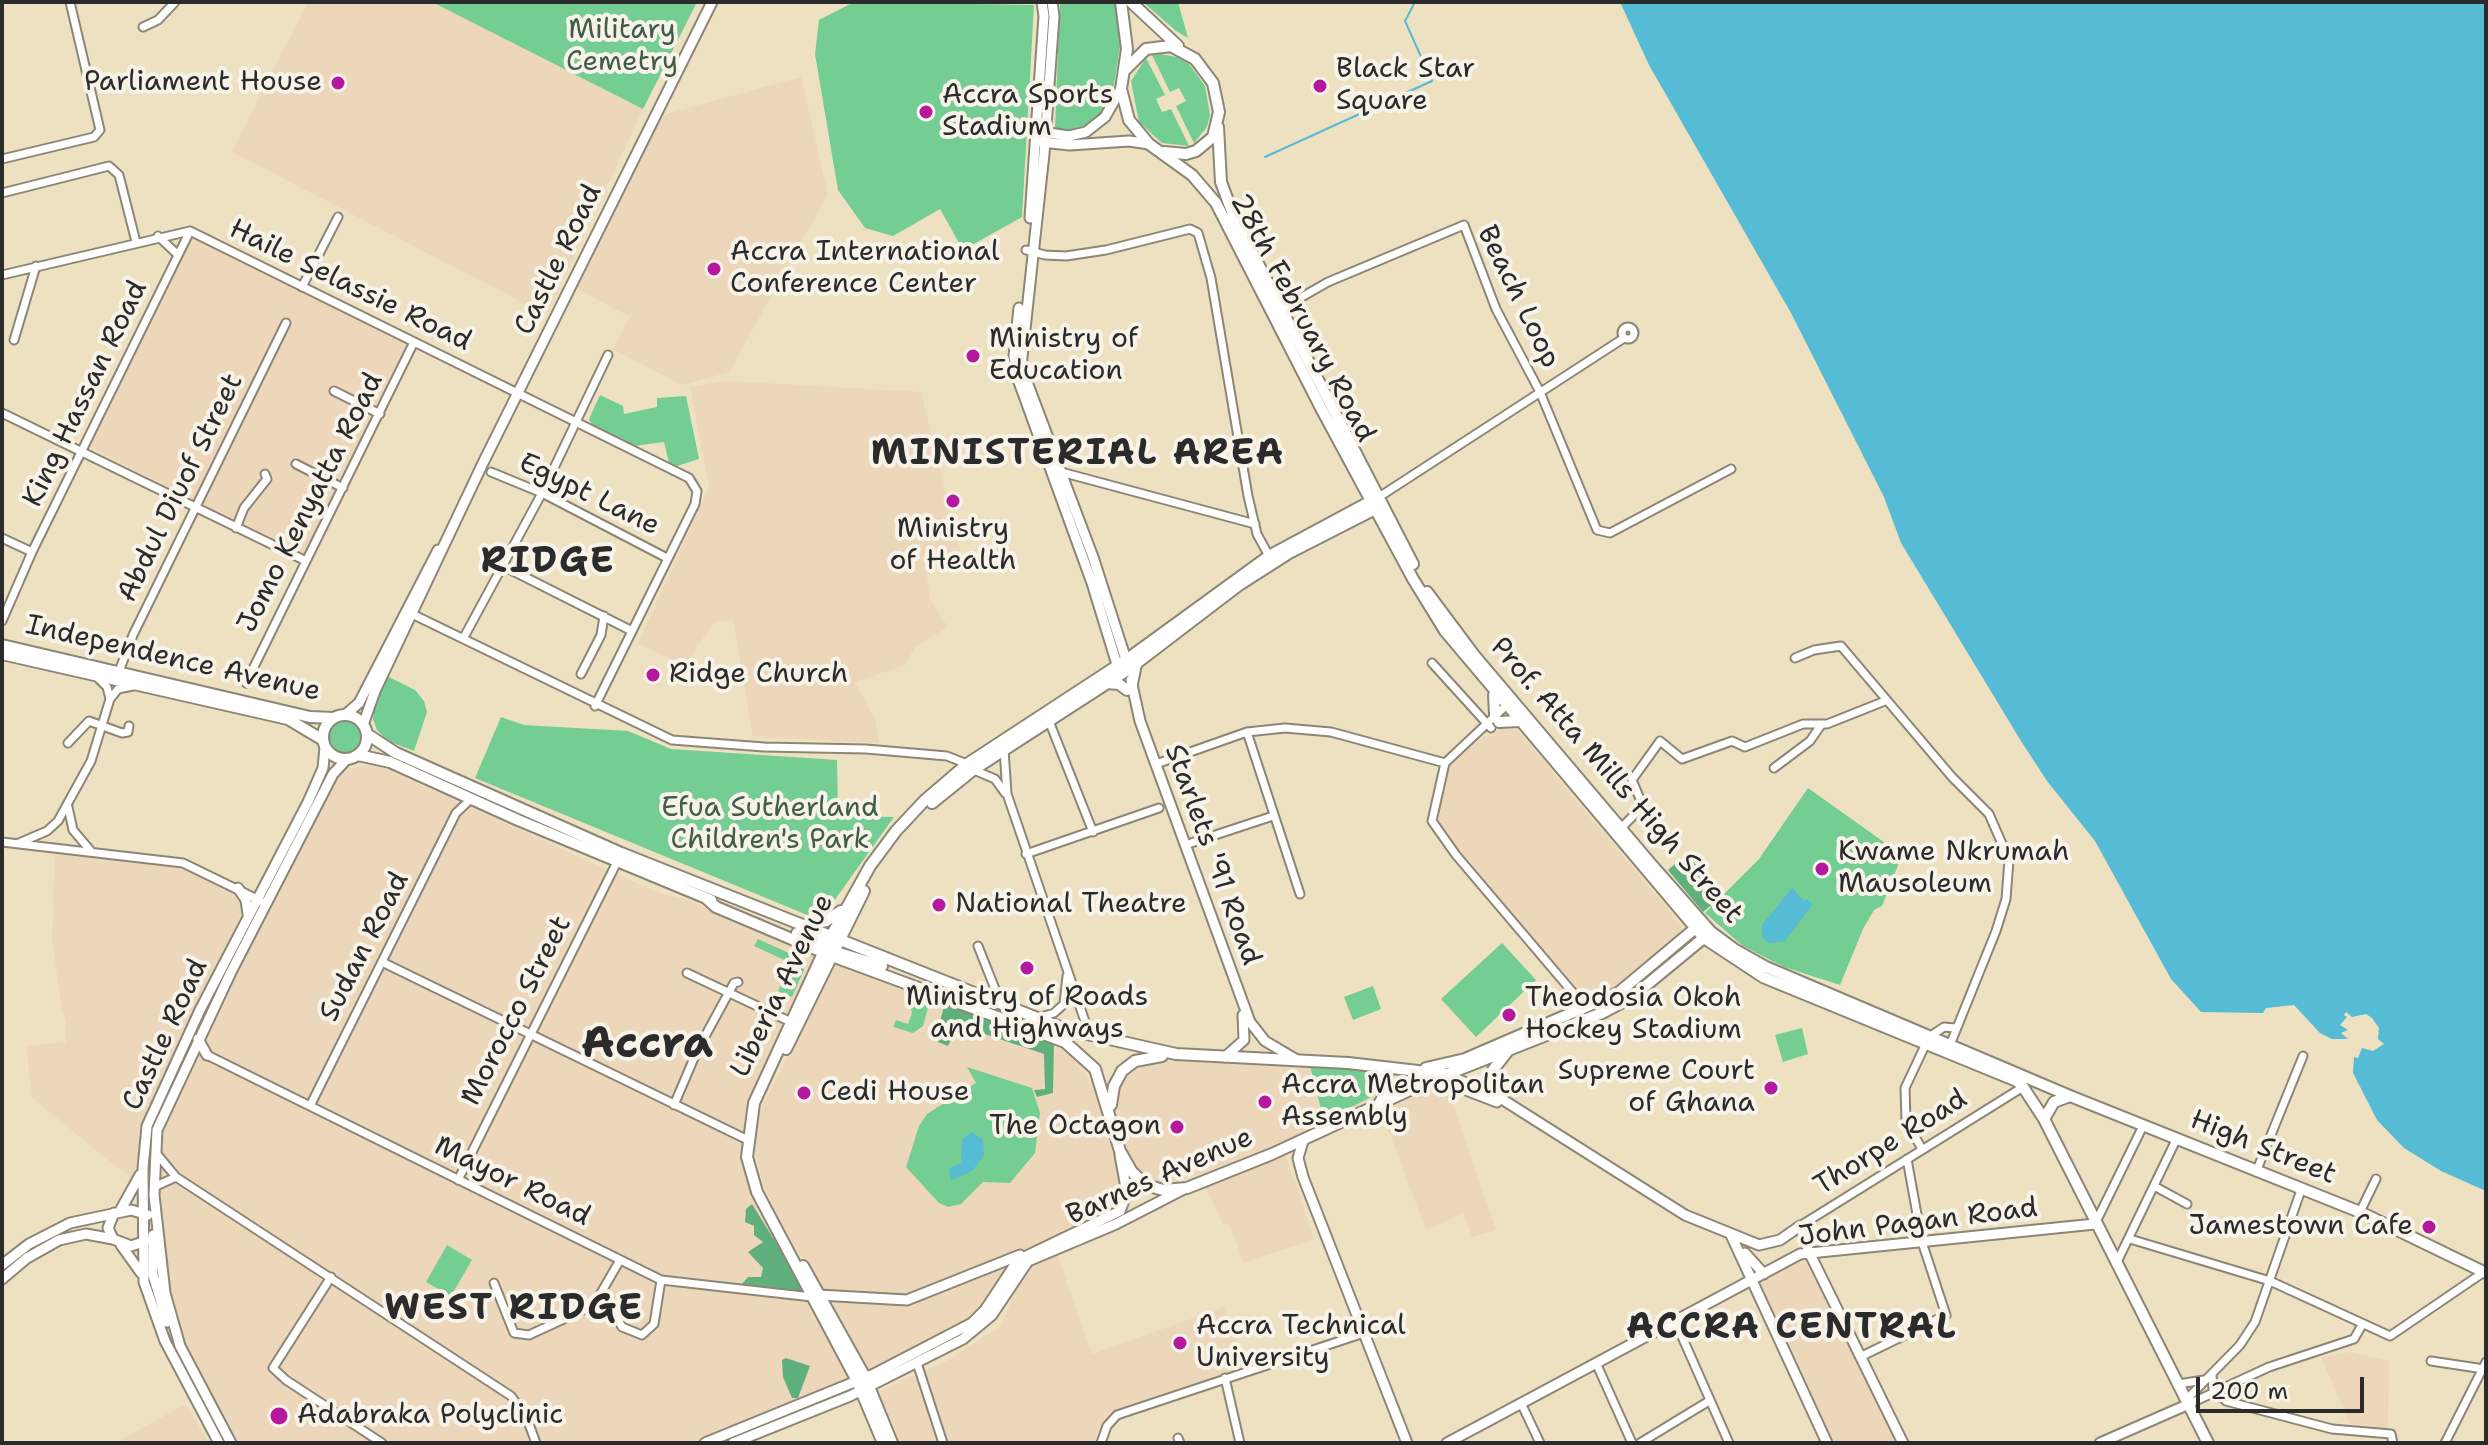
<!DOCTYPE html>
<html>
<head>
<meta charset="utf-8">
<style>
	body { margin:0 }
	#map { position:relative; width:2488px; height:1445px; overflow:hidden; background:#ede1c1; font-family:"Shantell Sans",sans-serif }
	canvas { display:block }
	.frame { position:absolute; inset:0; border:4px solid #2b2b2b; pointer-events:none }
	.scale { position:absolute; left:2196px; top:1377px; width:168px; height:36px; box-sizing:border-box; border:4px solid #2b2b2b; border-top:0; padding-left:10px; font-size:24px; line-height:28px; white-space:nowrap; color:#2b2b2b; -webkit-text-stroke:6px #f7f3e8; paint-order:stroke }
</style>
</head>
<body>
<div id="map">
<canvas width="2488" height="1445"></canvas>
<div class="frame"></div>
<div class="scale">200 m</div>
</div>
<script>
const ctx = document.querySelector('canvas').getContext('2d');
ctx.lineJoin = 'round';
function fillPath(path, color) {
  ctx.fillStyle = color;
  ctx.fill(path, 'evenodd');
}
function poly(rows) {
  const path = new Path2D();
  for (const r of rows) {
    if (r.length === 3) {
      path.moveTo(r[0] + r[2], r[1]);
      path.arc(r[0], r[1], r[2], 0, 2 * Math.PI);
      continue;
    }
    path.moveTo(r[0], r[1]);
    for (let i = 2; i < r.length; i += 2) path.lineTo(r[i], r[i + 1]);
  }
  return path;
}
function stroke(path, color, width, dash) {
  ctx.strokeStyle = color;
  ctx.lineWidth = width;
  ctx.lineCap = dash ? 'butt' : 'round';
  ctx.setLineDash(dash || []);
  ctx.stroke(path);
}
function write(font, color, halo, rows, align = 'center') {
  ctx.font = font + ' "Shantell Sans",sans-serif';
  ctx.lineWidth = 8;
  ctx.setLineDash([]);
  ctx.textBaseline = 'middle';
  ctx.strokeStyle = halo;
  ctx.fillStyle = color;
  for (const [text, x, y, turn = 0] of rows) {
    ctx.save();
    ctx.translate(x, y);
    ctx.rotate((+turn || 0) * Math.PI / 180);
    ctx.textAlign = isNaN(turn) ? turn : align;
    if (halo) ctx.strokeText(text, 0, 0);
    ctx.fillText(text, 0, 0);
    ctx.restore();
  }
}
fillPath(poly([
	[308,2,432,2,643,109,547,315,232,152],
	[801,77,828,194,729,372,683,385,612,349,630,317,574,287,655,117],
	[190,236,410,343,305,557,90,447],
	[728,381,921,392,960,550,927,575,930,599,948,627,915,647,905,665,855,682,876,722,879,743,753,737,733,620,714,622,684,666,638,643,709,487,690,387],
	[1501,729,1517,730,1682,926,1683,933,1621,988,1586,1003,1438,824,1434,811,1447,767,1483,737],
	[375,764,654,891,688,900,815,955,751,1099,742,1153,753,1197,851,1381,698,1443,234,1443,192,1363,175,1323,161,1251,157,1168,161,1126,329,785,339,770],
	[55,851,171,865,225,884,242,898,245,907,154,1093,133,1180,32,1098,26,1046,66,1042,66,1021,62,1010,52,939],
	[835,962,1056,1046,1072,1056,1098,1094,1123,1193,1116,1208,1099,1219,1030,1249,1011,1265,980,1311,948,1333,867,1375,778,1217,762,1181,754,1147,758,1115],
	[1127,1059,1217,1059,1348,1067,1382,1072,1385,1092,1377,1102,1328,1123,1207,1172,1160,1186,1139,1176,1129,1159,1106,1089,1113,1075],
	[1436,1086,1449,1092,1496,1230,1472,1237,1463,1213,1426,1230,1382,1112],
	[1276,1154,1286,1156,1314,1239,1244,1263,1229,1224,1223,1225,1205,1186],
	[1057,1254,1092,1354,1224,1307,1246,1369,1107,1421,1097,1443,894,1443,877,1392,943,1363,1001,1326,1016,1289,1034,1264],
	[1810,1257,1900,1443,1831,1443,1754,1285],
	[2351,1352,2389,1361,2388,1433,2352,1428,2321,1357],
	[186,1404,209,1443,123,1443,122,1439]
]), '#edd7bb');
fillPath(poly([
	[432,2,697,2,643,109],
	[854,2,1034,5,1022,217,963,250,940,209,893,236,865,228,838,190,815,54,819,20],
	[1060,2,1114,2,1118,16,1120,46,1111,103,1088,127,1072,130,1055,128],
	[1143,2,1178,2,1188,38,1176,31],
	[1160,54,1177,57,1189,64,1205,86,1210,115,1207,127,1194,143,1176,106,1186,101,1179,88,1170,92,1152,55],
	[1146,58,1165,95,1156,99,1162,112,1171,109,1189,146,1162,143,1139,122,1131,81],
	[600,395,623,406,624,414,657,407,657,398,686,396,699,459,677,466,669,463,664,442,634,446,593,426,589,419],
	[387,676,415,690,424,701,427,712,414,751,388,741,377,730,373,719,375,705],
	[501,717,524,725,628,731,671,749,837,760,838,816,894,817,829,908,817,919,475,778],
	[345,736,18],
	[1808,788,1902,855,1882,906,1874,910,1863,929,1840,985,1784,967,1743,946,1705,913,1759,859],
	[758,939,800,958,804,970,792,997,778,991,791,963,754,946],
	[1502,943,1536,980,1476,1037,1441,999],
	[1373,986,1381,1009,1353,1020,1344,997],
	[907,996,929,1004,923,1026,913,1033,893,1027,896,1020,908,1024,912,1013,910,1005,904,1003],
	[1802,1028,1808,1054,1783,1062,1775,1035],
	[1310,1066,1374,1071,1381,1092,1324,1121],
	[967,1067,1032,1088,1040,1113,1035,1153,1010,1183,983,1182,961,1204,948,1207,939,1203,906,1167,919,1126,927,1114,976,1083],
	[447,1245,472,1260,451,1296,426,1282]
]), '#74cd93');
fillPath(poly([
	[1687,854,1722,896,1703,912,1668,870],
	[946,1000,1054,1040,1053,1093,1037,1097,1034,1090,1045,1089,1044,1054,958,1025,948,1046,938,1042,936,1035],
	[752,1204,803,1286,801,1291,741,1285,748,1277,761,1277,763,1268,748,1252,763,1242,754,1235,754,1226,745,1222,746,1209],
	[786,1358,810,1366,798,1398,792,1398,783,1377,782,1360]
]), '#5fb07d');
fillPath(poly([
	[1620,2,2486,2,2486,1191,2441,1171,2404,1148,2377,1120,2353,1073,2354,1057,2358,1058,2362,1048,2373,1051,2384,1044,2378,1039,2379,1028,2372,1018,2366,1014,2352,1017,2346,1012,2344,1015,2347,1017,2340,1025,2348,1030,2341,1033,2348,1039,2332,1039,2320,1033,2294,1005,2266,1008,2263,1013,2201,1012,2171,979,2095,841,2047,781,2021,741,1901,543,1884,497,1791,313,1649,65],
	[1792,888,1804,901,1807,899,1813,904,1785,941,1769,943,1762,936,1762,925],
	[972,1132,983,1140,984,1155,972,1171,951,1180,949,1169,961,1163,962,1140]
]), '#56bbd4');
stroke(poly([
	[1265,157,1432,81,1405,21,1415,2],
	[89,427,129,346]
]), '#56bbd4', 2);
const street = poly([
	[143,27,158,20,175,2],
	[2,159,94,137,100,130,70,2],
	[2,193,109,166,119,175,136,242],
	[158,236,178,255],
	[1026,250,1045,255,1066,256,1106,250,1190,229,1198,233,1211,278,1248,496,1257,534,1269,556],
	[2,275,190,231,689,478,697,491,695,504,595,706],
	[302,287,338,217],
	[1279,310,1328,282,1464,225,1496,309,1540,392,1597,530,1610,533,1731,469],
	[1628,333,6],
	[14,340,36,266],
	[334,391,380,414],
	[2,413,306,561],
	[296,464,343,488],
	[491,472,542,493,667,558],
	[1061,472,1255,524],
	[1379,497,1624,338],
	[236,528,244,508,267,479,265,474],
	[2,538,32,552],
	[503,566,632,631],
	[414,615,672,740,764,747,866,749,947,756,967,764],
	[2,621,32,552,190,231],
	[463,639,542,493,608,355],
	[1795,658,1814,650,1841,646,1952,777,1989,814,2009,860,2006,899,1996,931,1950,1045],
	[1432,663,1491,728],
	[118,674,133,635,286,323],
	[581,674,601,635,604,616],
	[98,678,107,687,110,699],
	[246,683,414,342],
	[1510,702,1445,763,1432,821,1456,855,1575,995,1583,1010],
	[1049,721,1093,832],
	[1247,732,1300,894],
	[68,743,89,721,122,733,128,732,129,726],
	[1004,749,1007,794,1090,1036],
	[1156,764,1247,732,1285,728,1331,732,1445,763],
	[1774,768,1810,741,1821,725],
	[974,770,995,779,1005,793],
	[68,807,73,830,90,850],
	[1621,828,1643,806,1632,780,1660,741,1682,759,1732,741,1745,747,1803,724,1827,724,1885,701],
	[2,842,183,863,261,901],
	[19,843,47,831,58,821,91,761,110,699,118,689,133,686],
	[1185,845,1273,816],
	[1026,854,1159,808],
	[978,946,999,999],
	[382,962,750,1141],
	[687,973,791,1022],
	[1038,1018,1054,1013,1064,1004,1067,976],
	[207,1055,661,1280,812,1297],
	[674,1105,697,1051,734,983,738,982],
	[310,1106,456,813,471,799],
	[1922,1149,1906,1121,1905,1088,1929,1037,1944,1027,1955,1028],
	[156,1153,176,1177,511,1396,526,1416,536,1443],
	[2256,1172,2303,1056],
	[458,1180,617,862],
	[2154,1186,2187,1204],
	[154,1187,176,1177],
	[2360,1212,2376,1179],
	[2095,1224,2143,1126],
	[1800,1226,2023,1087],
	[2130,1239,2270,1281,2390,1336,2484,1272],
	[2117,1262,2176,1140],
	[331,1277,273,1368,286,1380,382,1443],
	[494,1283,514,1333,529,1335,594,1305,620,1260],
	[603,1292,622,1327,642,1335,654,1324,661,1280],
	[1676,1323,1729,1443],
	[1860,1357,1946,1315,1922,1242,1907,1159],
	[2431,1361,2484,1369],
	[917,1363,943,1443],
	[1597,1365,1632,1443],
	[2212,1375,2213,1389,2226,1401,2332,1429,2391,1434,2393,1443],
	[1225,1378,1240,1443],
	[2178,1384,2204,1380],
	[2186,1400,2240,1345,2255,1322,2301,1190],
	[2189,1404,2269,1367,2354,1339,2362,1325],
	[1522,1405,1540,1443],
	[1178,1438,1180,1443],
	[1101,1443,1107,1426,1117,1415,1364,1333],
	[1640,1443,1709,1401],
	[2445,1443,2486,1362]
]);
const secondary = poly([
	[1052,2,1054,16,1044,154,1021,366,1093,557,1128,666],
	[1042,132,1069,136,1086,132,1105,117,1121,89],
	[1041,142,1070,145,1129,141,1149,144],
	[1030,218,1044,16,1042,2],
	[1019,308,1014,356,1019,382,1092,583,1119,671],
	[1131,680,1140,721,1250,1022,1265,1041,1297,1060],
	[345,715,359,703,438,550],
	[363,725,375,691,483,463,712,2],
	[238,888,246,900,248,914],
	[198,1039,207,1055],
	[1225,1057,1244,1040,1243,1015],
	[1447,1075,1497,1096,1685,1215,1759,1245,1780,1240,1800,1226,1809,1252,1903,1443],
	[1427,1083,1458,1087,1497,1102],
	[1303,1141,1298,1158,1303,1177,1407,1443],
	[120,1211,140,1175],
	[114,1213,108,1228,113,1239,131,1246,146,1241],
	[153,1235,153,1275,167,1322],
	[1731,1235,1827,1443],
	[121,1245,141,1273],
	[1745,1253,1764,1274],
	[2,1265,29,1244,70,1223,131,1210,148,1215],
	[2,1279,27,1258,59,1240,86,1234,113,1239],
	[819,1295,907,1300,1020,1255],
	[219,1443,165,1341,144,1282,143,1168,147,1126,200,1010,308,802,323,768,325,747],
	[231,1443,180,1346,165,1293,154,1195,157,1130,231,972,333,774,346,760],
	[705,1443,874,1374,972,1323,985,1310,1018,1260,1120,1211,1127,1193,1120,1155],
	[733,1443,850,1396,963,1339,992,1315,1028,1261,1116,1224,1184,1189],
	[1447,1443,1800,1254,2095,1224],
	[2100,1443,2189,1404]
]);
const primary = poly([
	[1121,2,1127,49,1121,89,1129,120,1149,144,1192,175,1216,203,1322,410,1413,579,1445,631,1704,938,1763,977,2017,1081,2023,1087,2044,1119,2208,1443],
	[1131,2,1178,46],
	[1125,70,1146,49,1171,46,1195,59,1213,83,1219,112,1213,137,1196,151,1186,154,1164,152],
	[1218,127,1221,182,1234,217,1413,564],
	[1427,592,1474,655,1651,864,1711,932,1734,949,1766,967,2070,1096,2360,1212,2486,1273],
	[2,645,310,717,334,718],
	[2,654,288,719,323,740],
	[1107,683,1119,684,1127,690],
	[1132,684,1136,664],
	[1494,695,1495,715],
	[345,737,22],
	[1499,722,1519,721],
	[367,734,396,753,621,853,1065,1029,1176,1054,1348,1063,1444,1074],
	[358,755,390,762,518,820,711,900],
	[932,803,973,770,1129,669,1239,585,1289,553,1381,506],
	[706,898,716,907,832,956,1065,1042,1095,1069,1120,1151,1132,1172,1146,1185,1163,1190,1187,1188,1272,1154,1425,1083,1602,1013,1632,997,1706,936],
	[802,926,826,921,841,911],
	[797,933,830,945],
	[829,950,882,966],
	[786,1049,864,891],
	[1379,1067,1386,1072,1389,1087,1379,1104],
	[1426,1068,1465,1059,1618,993,1698,926],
	[1497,1096,1493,1070,1507,1052],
	[1111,1105,1114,1086,1122,1071,1135,1061,1162,1056],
	[2044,1119,2054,1102,2070,1096],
	[803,1266,865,1377,892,1443],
	[883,1443,857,1381,757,1192,747,1157,754,1103,830,938,870,866,896,831,925,800,967,764,1126,660,1269,556,1377,498]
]);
stroke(street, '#8c8676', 11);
stroke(secondary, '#8c8676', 13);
stroke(primary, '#8c8676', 14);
stroke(street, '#fff', 7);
stroke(secondary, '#fff', 9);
stroke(primary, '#fff', 10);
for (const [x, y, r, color] of [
	[338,83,8,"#b5179e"],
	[1320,86,8,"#b5179e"],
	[926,112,8,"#b5179e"],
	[714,269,8,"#b5179e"],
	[973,356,8,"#b5179e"],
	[953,501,8,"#b5179e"],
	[653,675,8,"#b5179e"],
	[1822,869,8,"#b5179e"],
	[939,905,8,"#b5179e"],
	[1027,968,8,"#b5179e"],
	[1509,1015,8,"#b5179e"],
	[1771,1088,8,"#b5179e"],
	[804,1093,8,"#b5179e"],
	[1265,1102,8,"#b5179e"],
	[1177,1127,8,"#b5179e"],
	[2429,1227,8,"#b5179e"],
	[1180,1343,8,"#b5179e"],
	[279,1416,10,"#b5179e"]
]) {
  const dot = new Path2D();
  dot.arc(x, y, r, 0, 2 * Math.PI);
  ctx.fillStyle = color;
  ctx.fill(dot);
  stroke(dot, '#f7f3e8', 3);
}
write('28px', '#415c4a', '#f7f3e8', [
	["Military",622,31],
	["Cemetry",622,63],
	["Efua Sutherland",770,809],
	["Children's Park",770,841]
]);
write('28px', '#2b2b2b', '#f7f3e8', [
	["Black Star",1336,70],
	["Square",1336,102],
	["Parliament House",322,83,"right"],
	["Accra Sports",942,96],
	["Stadium",942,128],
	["Accra International",730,253],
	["Conference Center",730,285],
	["Ministry of",989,340],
	["Education",989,372],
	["Ministry",953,530,"center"],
	["of Health",953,562,"center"],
	["Ridge Church",669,675],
	["Kwame Nkrumah",1838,853],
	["Mausoleum",1838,885],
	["National Theatre",955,905],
	["Ministry of Roads",1027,998,"center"],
	["and Highways",1027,1030,"center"],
	["Theodosia Okoh",1525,999],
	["Hockey Stadium",1525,1031],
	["Supreme Court",1755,1072,"right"],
	["of Ghana",1755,1104,"right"],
	["Accra Metropolitan",1281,1086],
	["Assembly",1281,1118],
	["Cedi House",820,1093],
	["The Octagon",1161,1127,"right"],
	["Jamestown Cafe",2413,1227,"right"],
	["Accra Technical",1196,1327],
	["University",1196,1359],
	["Adabraka Polyclinic",297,1416]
], 'left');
write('28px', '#2b2b2b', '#f7f3e8', [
	["Castle Road",559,260,-64],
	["Haile Selassie Road",350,286,26],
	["Beach Loop",1518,297,64],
	["28th February Road",1302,318,62],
	["King Hassan Road",86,394,-64],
	["Abdul Diuof Street",181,488,-64],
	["Egypt Lane",589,495,26],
	["Jomo Kenyatta Road",311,503,-63],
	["Independence Avenue",173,659,13],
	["Prof. Atta Mills High Street",1616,781,49],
	["Starlets '91 Road",1212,855,70],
	["Sudan Road",365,947,-63],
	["Liberia Avenue",783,986,-64],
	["Morocco Street",517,1011,-63],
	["Castle Road",166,1035,-65],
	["Thorpe Road",1891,1143,-32],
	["High Street",2263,1148,22],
	["Barnes Avenue",1160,1177,-24],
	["Mayor Road",512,1182,26],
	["John Pagan Road",1918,1223,-7]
]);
ctx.letterSpacing = '2px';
write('bold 36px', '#2b2b2b', '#f7f3e8', [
	["MINISTERIAL AREA",1078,455],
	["RIDGE",548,563],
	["WEST RIDGE",514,1310],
	["ACCRA CENTRAL",1792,1329]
]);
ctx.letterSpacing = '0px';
write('bold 44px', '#2b2b2b', '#f7f3e8', [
	["Accra",647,1045]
]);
</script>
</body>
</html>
